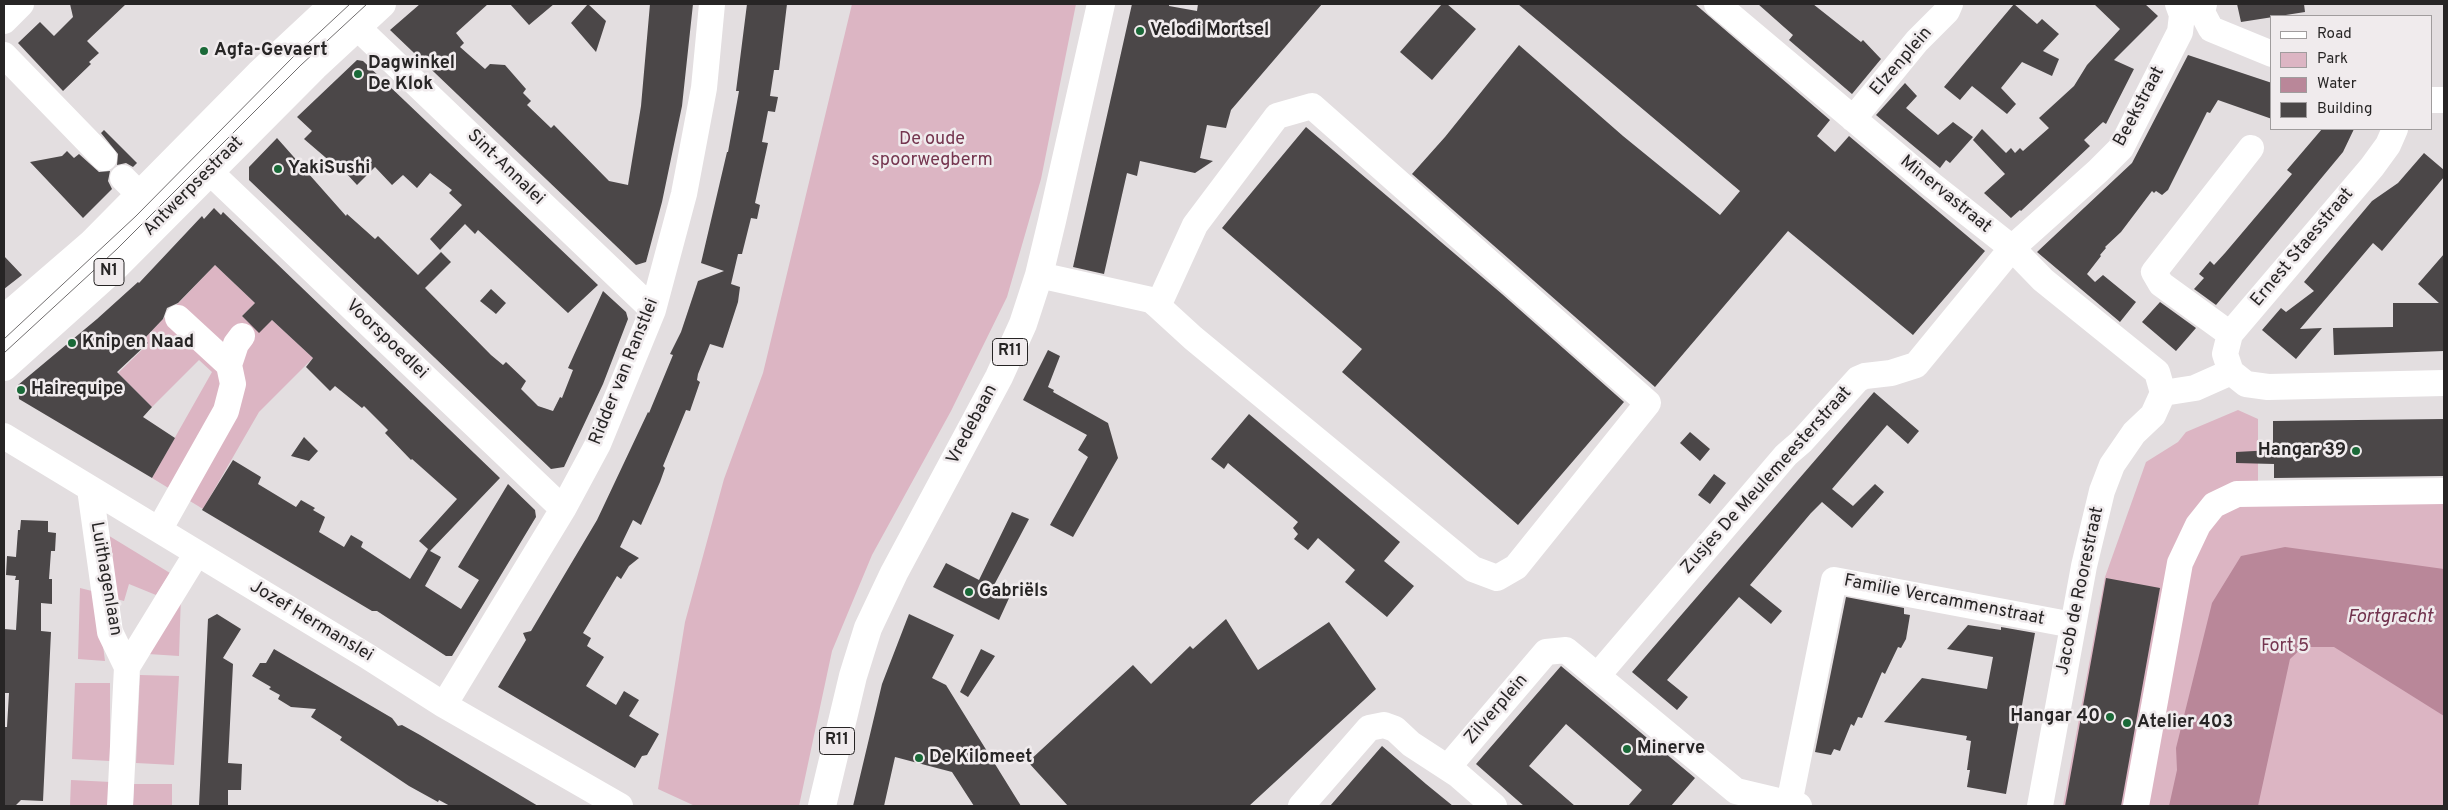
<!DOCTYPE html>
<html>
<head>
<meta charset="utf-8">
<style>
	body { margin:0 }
	#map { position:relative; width:2448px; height:810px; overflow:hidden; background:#e3dee0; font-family:Overpass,sans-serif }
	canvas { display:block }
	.frame { position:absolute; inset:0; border:5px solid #272525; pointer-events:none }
	.legend { position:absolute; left:2270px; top:15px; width:162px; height:115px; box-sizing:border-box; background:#f0ebed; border:1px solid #a09c9d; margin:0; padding:6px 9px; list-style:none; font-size:15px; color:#272525 }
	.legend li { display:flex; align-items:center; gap:10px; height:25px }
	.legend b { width:25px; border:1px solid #a09c9d }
</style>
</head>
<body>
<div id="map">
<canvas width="2448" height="810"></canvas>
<div class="frame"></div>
<ul class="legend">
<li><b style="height:6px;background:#fff"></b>Road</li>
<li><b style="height:14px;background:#dcb5c3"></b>Park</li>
<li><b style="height:14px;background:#b98799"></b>Water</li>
<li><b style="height:14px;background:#4b4748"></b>Building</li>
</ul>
</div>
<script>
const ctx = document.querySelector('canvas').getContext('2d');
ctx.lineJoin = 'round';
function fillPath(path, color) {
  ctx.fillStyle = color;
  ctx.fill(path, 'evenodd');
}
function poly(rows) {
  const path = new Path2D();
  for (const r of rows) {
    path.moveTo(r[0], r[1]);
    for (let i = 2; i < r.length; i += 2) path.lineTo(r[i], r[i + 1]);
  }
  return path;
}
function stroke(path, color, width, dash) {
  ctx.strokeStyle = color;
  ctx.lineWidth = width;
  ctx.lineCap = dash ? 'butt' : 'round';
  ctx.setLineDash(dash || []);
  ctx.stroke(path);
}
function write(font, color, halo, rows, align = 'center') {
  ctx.font = font + ' Overpass,sans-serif';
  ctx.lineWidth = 5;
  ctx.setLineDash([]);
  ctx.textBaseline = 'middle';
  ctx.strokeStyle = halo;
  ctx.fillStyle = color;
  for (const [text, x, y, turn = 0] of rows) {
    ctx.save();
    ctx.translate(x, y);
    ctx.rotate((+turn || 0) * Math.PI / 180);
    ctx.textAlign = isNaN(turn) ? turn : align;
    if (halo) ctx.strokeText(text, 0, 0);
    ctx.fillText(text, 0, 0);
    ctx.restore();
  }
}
fillPath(poly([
	[852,4,1076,4,1041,179,1007,297,951,411,872,555,832,651,799,806,695,806,658,789,685,622,724,479,763,373],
	[215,265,255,303,242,316,259,332,272,320,313,358,259,412,203,509,152,478,212,372,199,360,152,407,118,373,148,344,144,339],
	[2238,410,2258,419,2258,489,2444,489,2444,806,2063,806,2105,577,2146,462,2178,442,2186,432],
	[106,534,170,573,156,595,129,584,124,601,113,598],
	[80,588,96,592,105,661,78,659],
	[181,594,179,656,148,654],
	[140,675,179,676,174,765,136,763],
	[75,683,110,683,110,761,72,759],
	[71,780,111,782,109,806,70,806],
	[134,784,172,784,172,806,133,806]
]), '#dcb5c3');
fillPath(poly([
	[2285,547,2444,569,2444,716,2334,647,2303,647,2290,659,2258,806,2169,806,2177,770,2176,748,2212,603,2241,556]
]), '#b98799');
fillPath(poly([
	[70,4,126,4,87,41,99,53,89,62,91,64,63,91,18,43,40,22,54,36,73,17],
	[420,4,488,4,456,33,464,43,460,47,485,69,490,64,505,65,526,89,523,93,531,101,527,105,551,128,554,125,609,181,628,185,641,106,650,4,693,4,682,106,662,202,646,262,636,265,390,30],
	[510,4,554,4,529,25],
	[588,4,606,21,596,52,571,23],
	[747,4,787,4,779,70,774,70,770,96,778,97,775,112,768,111,762,142,768,143,755,203,760,205,757,219,751,218,742,254,738,254,731,284,740,287,738,302,723,348,710,344,698,374,697,380,700,382,690,411,686,410,663,466,665,468,660,482,641,525,633,520,620,547,639,558,629,566,621,579,617,576,583,633,591,638,587,646,604,657,586,686,616,705,624,691,639,700,629,716,659,734,647,755,642,756,635,768,498,687,526,640,523,633,531,631,597,520,648,412,649,413,673,355,670,354,681,332,698,281,724,271,701,263,727,152,728,152,739,91,736,91],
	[1132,4,1169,4,1169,6,1197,11,1198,4,1322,4,1231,110,1226,128,1207,125,1200,158,1213,161,1195,173,1140,161,1137,176,1127,173,1104,274,1073,267],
	[1442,4,1447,4,1476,29,1432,80,1400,52],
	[1518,4,1695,4,1830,120,1817,136,1835,152,1849,136,1985,251,1913,335,1788,231,1655,387,1412,174,1445,137,1519,45,1623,136,1720,215,1740,191],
	[1758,4,1813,4,1861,42,1863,40,1881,59,1852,94,1789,40,1793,35],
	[2014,4,2037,24,2042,19,2059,34,2043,51,2059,59,2052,76,2022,62,2001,88,2016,104,2007,114,1972,86,1960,100,1944,87],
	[2094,4,2145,4,2158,16,2114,60,2134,69,2106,124,2103,122,2084,140,2090,146,2021,211,2020,210,2011,218,1984,193,2005,174,1973,140,1982,129,2006,153,2011,148,2015,153,2020,148,2023,151,2049,128,2039,118,2074,86,2087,65,2120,29],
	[2237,4,2304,4,2305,12,2241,22],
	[2188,55,2272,83,2272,119,2218,100,2210,113,2207,112,2168,190,2162,195,2156,191,2154,193,2152,191,2121,232,2105,247,2106,248,2100,255,2101,256,2087,274,2095,282,2103,275,2136,302,2120,322,2037,252,2132,163],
	[357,60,363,61,598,285,568,313,478,230,475,234,465,224,440,250,430,239,462,205,449,193,452,190,430,173,417,188,403,175,392,185,375,167,357,185,335,161,332,163,304,139,312,131,297,117],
	[1905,83,1917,96,1906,108,1938,135,1953,122,1973,137,1950,163,1946,160,1940,168,1876,115],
	[1306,127,1502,294,1624,402,1518,525,1342,372,1362,349,1222,228],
	[2322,129,2354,129,2343,152,2216,305,2194,289,2204,278,2199,274,2210,261,2214,265,2225,253,2292,174,2287,170],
	[104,130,137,163,133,167,126,163,117,165,118,154,101,133],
	[277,138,346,216,347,214,375,239,378,236,418,275,441,252,451,262,425,288,491,355,503,365,506,362,526,381,521,389,538,406,553,411,560,397,562,398,573,370,568,368,603,291,626,312,628,319,603,384,564,467,551,469,249,180,249,167],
	[67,151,74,158,79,154,99,172,110,171,108,181,112,189,83,218,30,162,62,156],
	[2424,153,2444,170,2444,177,2382,251,2373,243,2300,329,2322,328,2296,359,2262,330,2281,308,2286,312,2314,291,2304,282,2372,201,2398,183],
	[214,208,221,215,223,212,500,478,430,551,441,557,425,586,461,609,479,580,458,567,508,484,535,510,536,517,452,656,446,656,377,611,372,611,202,510,233,460,261,477,258,484,296,507,301,500,315,508,313,510,325,517,319,532,344,547,351,535,363,542,361,547,410,579,428,549,419,541,457,499,412,459,411,460,385,433,388,430,364,406,362,408,335,386,330,391,306,367,313,358,272,320,259,333,242,316,255,303,215,265,178,303,167,308,163,319,144,339,148,343,117,372,152,407,143,417,175,438,152,478,19,399,18,385,97,319,138,282,139,283,202,216,204,219],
	[2444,254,2444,351,2334,355,2333,328,2393,327,2393,303,2439,303,2418,284],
	[4,256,22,275,4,289],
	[491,289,506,303,496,314,480,301],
	[2160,302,2196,328,2176,351,2142,322],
	[1048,350,1060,356,1048,387,1054,390,1053,392,1108,423,1118,458,1073,537,1050,525,1088,457,1078,450,1087,435,1023,400],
	[1874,392,1919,431,1908,444,1887,425,1832,489,1853,506,1875,484,1884,492,1852,528,1822,502,1811,513,1750,585,1782,611,1771,624,1739,597,1667,680,1688,697,1677,710,1632,672],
	[1249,414,1400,542,1384,561,1414,586,1387,617,1345,582,1355,570,1318,538,1308,550,1294,539,1298,534,1293,528,1298,522,1228,463,1224,469,1211,459],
	[2444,419,2444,476,2274,478,2274,464,2236,463,2236,452,2273,450,2273,421],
	[1690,432,1710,449,1700,461,1680,443],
	[304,437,318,451,309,461,291,456],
	[1714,474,1726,483,1710,504,1698,495],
	[1012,512,1029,519,993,587,1010,596,999,620,933,587,946,563,979,580],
	[21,520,48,521,48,532,56,533,55,551,51,551,49,579,52,579,52,604,41,603,41,631,51,632,43,801,21,800,15,806,4,806,4,727,7,727,9,693,4,693,4,629,16,630,19,580,15,580,16,576,6,575,7,556,16,557,18,530,20,530],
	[2106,578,2160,588,2121,806,2065,806],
	[1846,597,1904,608,1904,614,1910,615,1906,639,1901,648,1898,647,1885,674,1882,672,1862,718,1858,717,1854,726,1851,724,1840,751,1834,749,1831,755,1815,752],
	[217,614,241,629,223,658,233,664,228,763,242,764,241,790,228,790,228,806,199,806,208,619],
	[909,614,954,635,932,678,946,685,1021,806,974,806,952,772,895,757,884,806,853,806,882,684],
	[1226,619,1258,670,1329,622,1376,689,1249,806,1068,806,1028,762,1133,665,1151,684,1190,646,1193,649],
	[1968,625,2001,630,2001,627,2035,633,2006,794,1967,787,1970,770,1967,770,1971,741,1966,740,1967,736,1884,722,1922,678,1987,689,1993,657,1947,649],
	[274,649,392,718,398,726,402,725,420,735,538,806,450,806,439,800,438,802,409,786,340,740,342,737,311,717,316,709,291,707,278,699,280,695,269,689,271,687,252,676,260,663,266,663],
	[981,649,995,656,968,697,960,692],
	[1561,666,1695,778,1671,806,1628,806,1642,790,1566,724,1529,766,1575,806,1524,806,1476,764],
	[1382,746,1426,784,1453,806,1330,806]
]), '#4b4748');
stroke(poly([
	[1717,4,1932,185,2012,248,2043,280,2157,372,2163,393],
	[2204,4,2202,12,2211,29,2272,54],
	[4,21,21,4],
	[357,27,653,310],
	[4,55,104,158],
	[2432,100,2444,100],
	[1853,119,1917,41,1947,11,1950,4],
	[210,172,563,509],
	[123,178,140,195],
	[1039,275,1151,300,1158,306,1193,338,1473,569,1497,578,1516,567,1648,403,1312,106,1277,116,1195,225,1158,306],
	[2230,334,2161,284,2154,272,2251,148],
	[4,346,101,258,298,61,359,4],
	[229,365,236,344,242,336],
	[2231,372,2225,354,2230,334,2372,167,2388,145,2395,129],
	[2231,372,2246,384,2268,387,2444,383],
	[2163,393,2195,388,2231,372],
	[4,436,367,656,444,705,620,806],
	[90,489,110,632,127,667,120,806],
	[159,530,226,411,233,384,229,365,178,318],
	[127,667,197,553],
	[1598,675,1786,455,1801,442,1858,379,1865,376,1891,373,1916,365,2012,248,2098,171,2121,148,2180,32,2182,15,2178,4],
	[444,705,563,509,598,444,653,310,684,194,704,88,712,4],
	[1448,767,1546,652,1566,650,1736,791,1799,806],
	[1789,804,1834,580,2073,625],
	[1301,806,1369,728,1384,725,1395,729,1411,744,1457,774,1494,806],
	[2040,806,2084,566,2102,491,2112,465,2134,433,2153,415,2163,393],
	[2136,806,2180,563,2198,525,2214,505,2237,494,2444,491]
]), '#fff', 26);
stroke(poly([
	[4,319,92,243,259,74,334,4],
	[4,367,112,270,314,67,382,4],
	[822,806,853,676,868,628,894,573,999,377,1023,324,1039,275,1052,221,1101,4]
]), '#fff', 28);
stroke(poly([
	[4,339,136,216,293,57,350,4],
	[4,353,117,249,301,65,367,4]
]), '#716e6f', 1);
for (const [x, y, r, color] of [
	[1140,31,5,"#1a6938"],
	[204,51,5,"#1a6938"],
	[358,74,5,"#1a6938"],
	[278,169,5,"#1a6938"],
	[72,343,5,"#1a6938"],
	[21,390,5,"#1a6938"],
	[2356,451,5,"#1a6938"],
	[969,592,5,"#1a6938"],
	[2110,717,5,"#1a6938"],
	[2127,723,5,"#1a6938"],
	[1627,749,5,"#1a6938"],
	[919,758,5,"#1a6938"]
]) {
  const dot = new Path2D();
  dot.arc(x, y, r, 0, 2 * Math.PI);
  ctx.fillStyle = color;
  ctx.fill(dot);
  stroke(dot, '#f0ebed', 2);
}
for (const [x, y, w] of [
	[109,272,30],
	[1010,352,35],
	[837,741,35]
]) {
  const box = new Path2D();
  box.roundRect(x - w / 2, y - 13.5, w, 27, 4);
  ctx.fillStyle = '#f0ebed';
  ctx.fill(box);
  stroke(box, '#272525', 1);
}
write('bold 16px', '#272525', null, [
	["N1",109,272],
	["R11",1010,352],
	["R11",837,741]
]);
write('bold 18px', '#272525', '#f0ebed', [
	["Velodi Mortsel",1150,31],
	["Agfa-Gevaert",214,51],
	["Dagwinkel",368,64],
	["De Klok",368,85],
	["YakiSushi",288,169],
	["Knip en Naad",82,343],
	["Hairequipe",31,390],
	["Hangar 39",2346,451,"right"],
	["Gabriëls",979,592],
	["Hangar 40",2100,717,"right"],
	["Atelier 403",2137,723],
	["Minerve",1637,749],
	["De Kilomeet",929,758]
], 'left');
write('18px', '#272525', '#f0ebed', [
	["Elzenplein",1902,62,-49],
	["Beekstraat",2140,107,-62],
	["Sint-Annalei",505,168,44],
	["Antwerpsestraat",194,187,-45],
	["Minervastraat",1945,195,39],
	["Ernest Staesstraat",2303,248,-50],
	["Voorspoedlei",386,340,44],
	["Ridder van Ranstlei",625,372,-68],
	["Vredebaan",973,425,-62],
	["Zusjes De Meulemeesterstraat",1767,481,-48],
	["Luithagenlaan",105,579,80],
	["Jacob de Roorestraat",2081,591,-78],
	["Familie Vercammenstraat",1944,601,11],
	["Jozef Hermanslei",311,622,31],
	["Zilverplein",1497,710,-49]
]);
write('18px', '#753650', '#f0ebed', [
	["De oude",932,140],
	["spoorwegberm",932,161],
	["Fort 5",2285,647]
]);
write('italic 19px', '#71324d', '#f0ebed', [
	["Fortgracht",2390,618]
]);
</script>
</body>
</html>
